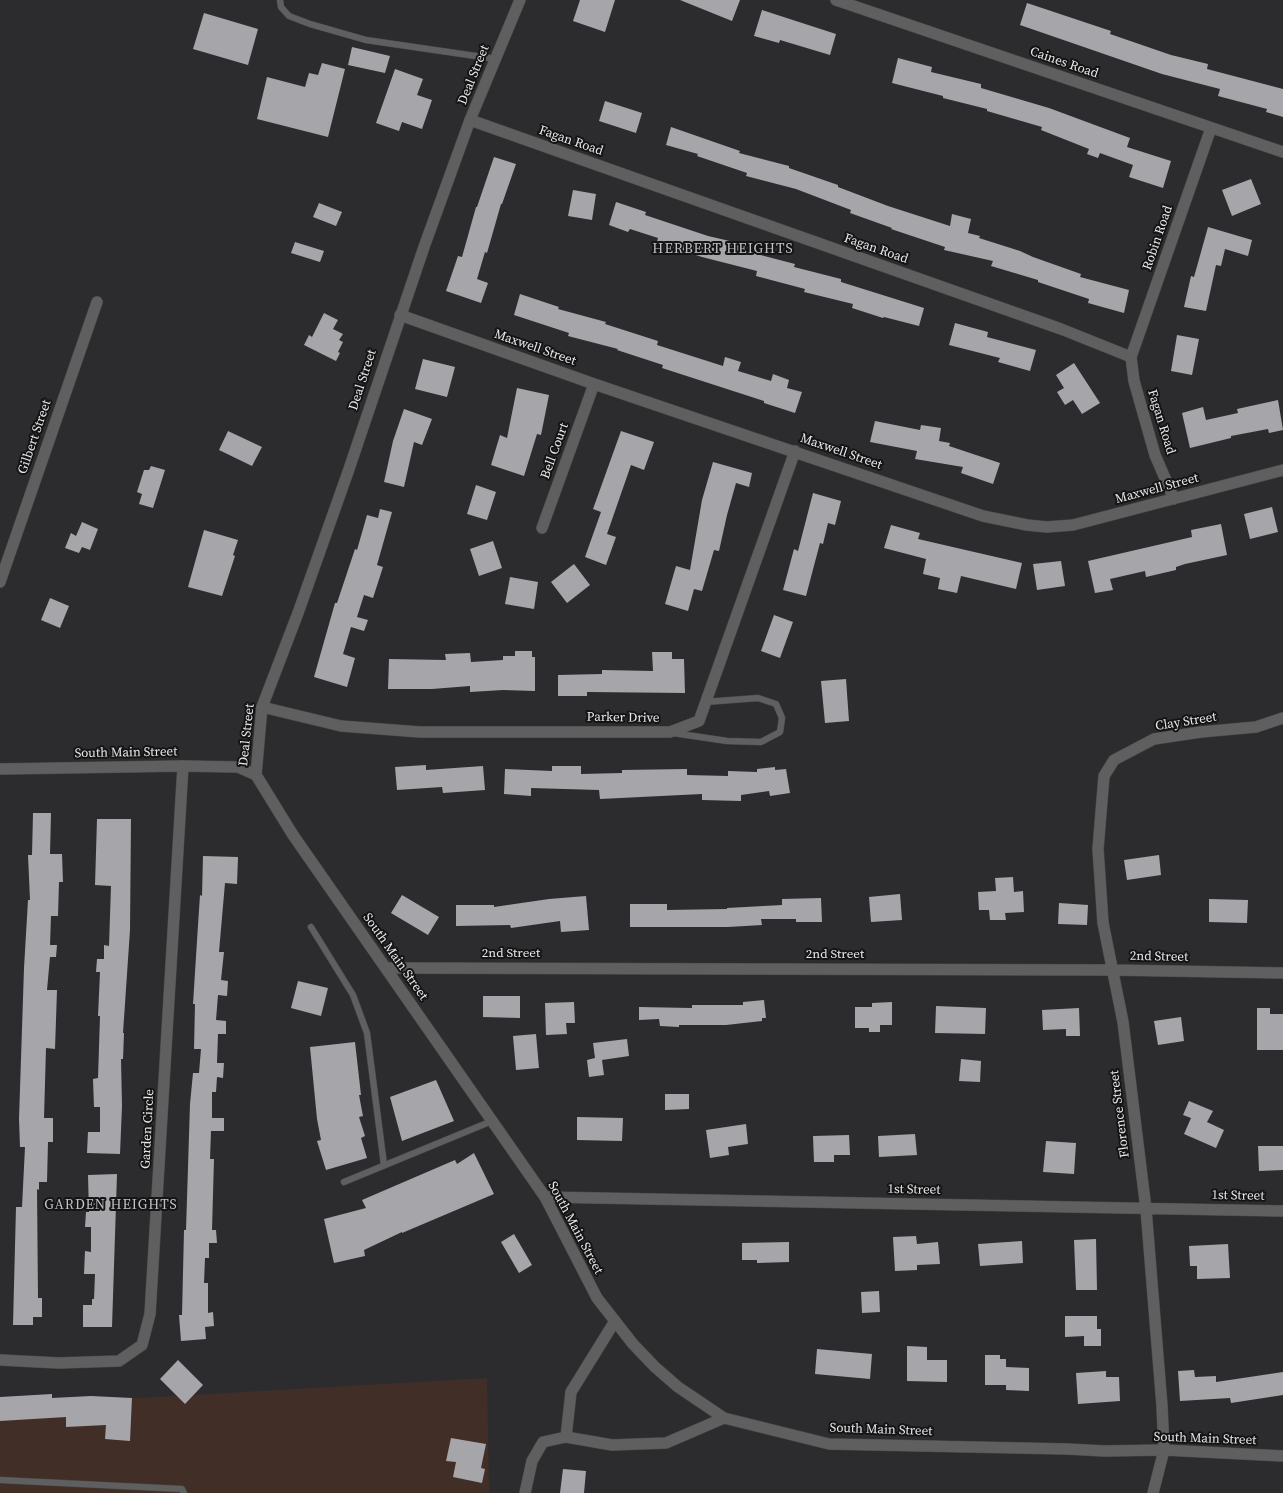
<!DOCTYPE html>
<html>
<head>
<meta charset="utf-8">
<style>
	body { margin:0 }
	canvas { display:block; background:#2c2b2e }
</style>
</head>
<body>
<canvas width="1283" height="1493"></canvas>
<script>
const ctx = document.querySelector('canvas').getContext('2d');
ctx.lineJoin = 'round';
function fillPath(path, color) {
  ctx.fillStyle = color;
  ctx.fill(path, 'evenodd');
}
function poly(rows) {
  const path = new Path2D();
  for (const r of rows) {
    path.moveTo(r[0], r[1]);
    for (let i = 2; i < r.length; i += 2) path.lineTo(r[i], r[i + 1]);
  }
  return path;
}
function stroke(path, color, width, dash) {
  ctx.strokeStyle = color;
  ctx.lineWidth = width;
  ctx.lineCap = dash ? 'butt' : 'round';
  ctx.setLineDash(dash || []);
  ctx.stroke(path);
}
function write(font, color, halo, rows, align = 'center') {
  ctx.font = font + ' "Source Serif 4",serif';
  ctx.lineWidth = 4;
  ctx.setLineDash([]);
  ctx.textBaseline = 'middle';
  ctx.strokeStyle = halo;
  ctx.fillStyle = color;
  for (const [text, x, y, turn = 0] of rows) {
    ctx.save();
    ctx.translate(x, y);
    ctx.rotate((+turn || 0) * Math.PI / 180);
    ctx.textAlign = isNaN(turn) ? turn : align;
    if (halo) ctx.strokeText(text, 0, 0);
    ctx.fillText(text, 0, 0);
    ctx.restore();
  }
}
fillPath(poly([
	[487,1378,489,1493,0,1493,0,1406]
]), '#412f27');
fillPath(poly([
	[580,0,615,0,605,32,573,21],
	[680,0,740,0,732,21],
	[1027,3,1111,31,1110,34,1171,55,1208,64,1207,69,1283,89,1283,117,1266,112,1267,109,1218,96,1220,89,1162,74,1020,25],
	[762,10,836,34,830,55,780,40,779,43,754,36],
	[204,13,258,29,248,65,193,49],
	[352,47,390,56,385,73,348,65],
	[898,58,932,67,931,72,981,84,981,88,1049,108,1130,138,1127,147,1171,161,1163,188,1129,177,1133,165,1100,153,1098,158,1087,154,1089,149,1041,130,1042,127,987,111,987,109,943,98,943,96,892,83],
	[322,63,345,69,328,137,257,119,267,77,305,87,309,73,318,75],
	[395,69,423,79,417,95,432,100,422,129,402,122,399,131,376,123],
	[605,101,642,113,636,133,599,121],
	[671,127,740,151,739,153,789,166,789,168,838,185,838,187,888,206,950,226,952,214,971,219,968,233,980,236,979,238,1020,251,1033,257,1081,274,1080,277,1129,290,1124,313,1088,303,1089,299,1038,282,1038,280,991,266,993,261,944,250,945,247,891,229,892,228,850,213,851,210,796,189,746,176,747,173,697,156,698,154,666,145],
	[494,157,516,164,502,204,501,204,487,253,485,252,477,279,488,283,481,303,446,291,458,256,462,257,476,207,477,207],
	[1251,179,1261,204,1232,216,1222,190],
	[573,190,596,194,592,220,568,216],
	[616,202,646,212,645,215,708,236,747,245,745,251,795,264,794,267,841,279,841,282,924,308,919,326,884,317,883,318,852,308,853,304,804,292,805,289,756,276,757,271,702,257,657,242,658,238,630,229,628,232,609,225],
	[319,203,342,212,336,226,313,217],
	[1208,227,1252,240,1248,256,1225,249,1221,266,1216,265,1206,311,1184,307,1191,276,1194,277],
	[295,242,324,251,320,262,291,253],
	[520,294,559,307,558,309,606,322,605,324,658,341,657,345,723,366,725,357,741,362,738,371,771,381,773,374,789,380,787,388,802,392,795,413,764,403,764,401,662,368,663,365,617,350,618,349,568,336,569,333,514,315],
	[324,313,338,320,333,329,343,334,339,340,343,342,338,352,340,353,336,361,304,345,309,335,312,337],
	[955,323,988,332,987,337,1036,350,1030,371,998,362,1000,358,949,345],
	[1177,335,1199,339,1192,375,1171,371],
	[423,359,455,367,447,397,415,389],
	[1074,363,1100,403,1082,414,1073,400,1065,405,1057,392,1064,388,1056,375],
	[517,388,549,395,541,435,537,434,524,476,491,465,500,435,507,438],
	[1278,400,1283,430,1269,433,1268,429,1231,436,1231,438,1190,448,1182,413,1203,407,1206,420,1238,413,1237,409],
	[404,409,432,419,422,445,414,442,404,487,384,482,393,441],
	[875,421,920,430,921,425,941,428,939,441,950,443,949,446,1000,463,993,484,961,473,963,467,915,459,917,451,870,442],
	[228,431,262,447,252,466,219,450],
	[621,431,654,442,644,470,631,465,607,534,616,537,606,565,585,557,601,512,593,509],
	[713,462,752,473,749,487,736,483,727,515,719,551,714,550,702,591,694,589,688,611,665,604,676,566,690,570,702,500],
	[151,466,165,470,153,508,139,504,142,494,137,492,144,470,149,470],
	[476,485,496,492,487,520,467,514],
	[813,493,841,501,835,525,828,523,823,544,820,543,806,596,783,590,794,549,798,551],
	[1272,507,1278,532,1250,539,1244,514],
	[380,509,392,512,377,565,383,567,373,598,364,595,357,617,368,620,364,631,351,627,343,654,355,658,347,687,314,677,335,603,337,603,355,549,357,550,367,515,378,518],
	[82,522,98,529,90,550,82,547,79,553,65,548,71,533,76,536],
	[1221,524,1227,555,1185,564,1176,567,1176,570,1146,577,1145,571,1110,579,1113,590,1095,593,1088,561,1192,537,1191,530],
	[891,525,920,533,918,539,1022,563,1016,589,961,576,957,593,938,589,940,578,923,574,926,559,884,548],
	[204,530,238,540,233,555,235,556,222,596,188,587],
	[493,541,502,568,479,576,470,549],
	[1061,561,1065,586,1037,590,1033,564],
	[574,564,590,585,567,603,551,582],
	[510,577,538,582,534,609,505,604],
	[50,598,69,606,60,628,41,620],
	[774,615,793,622,780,658,761,651],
	[515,651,532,651,532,657,535,657,535,691,503,690,470,692,470,686,432,689,388,689,389,659,446,660,445,654,470,653,471,662,503,660,503,656,515,656],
	[652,652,672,652,672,659,684,659,685,693,587,692,587,696,558,696,558,675,602,674,602,670,653,671],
	[846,679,849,721,825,723,821,681],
	[426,765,426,770,483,766,485,790,443,793,442,787,397,790,395,767],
	[552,766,581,766,581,774,622,773,622,770,687,769,687,775,728,776,728,771,757,772,757,769,775,767,775,770,786,769,790,793,770,796,769,791,741,795,741,801,702,800,702,794,600,799,599,790,531,788,531,796,504,794,505,769,552,771],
	[33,813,51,813,50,854,62,854,63,882,59,882,58,916,51,916,50,945,57,945,56,957,50,957,47,990,57,990,55,1049,46,1048,44,1118,53,1118,53,1142,48,1142,47,1182,39,1182,39,1190,37,1189,38,1298,42,1298,42,1317,33,1317,33,1325,13,1325,16,1207,22,1207,25,1147,20,1147,19,1119,24,968,28,900,30,900,28,855,32,855],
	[97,819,131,819,130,930,123,1033,124,1033,123,1059,121,1059,122,1106,120,1154,87,1153,88,1132,100,1132,100,1107,94,1107,93,1079,98,1078,100,1016,98,1016,100,972,96,972,97,959,104,959,104,945,109,946,111,886,95,885],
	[1159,855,1161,875,1127,880,1124,860],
	[203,856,238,857,237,884,225,883,219,952,224,952,221,980,228,981,227,996,218,995,216,1020,226,1021,226,1034,218,1034,217,1063,224,1063,223,1078,217,1077,216,1092,212,1092,212,1118,224,1118,224,1131,211,1131,210,1159,214,1159,212,1230,216,1230,217,1243,209,1243,209,1258,205,1258,204,1283,208,1283,208,1313,213,1312,214,1326,205,1327,206,1339,181,1341,179,1315,182,1315,184,1230,186,1230,190,1104,193,1073,199,1073,201,1049,194,1049,195,1004,193,1004,198,925,200,895,202,896],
	[1013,877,1014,892,1023,891,1024,912,1005,913,1006,920,990,920,989,910,979,910,978,892,996,891,995,878],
	[900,894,902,920,871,922,869,897],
	[402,895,439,917,428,935,391,913],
	[586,896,589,930,561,932,560,921,511,928,510,925,456,926,456,905,494,905,494,907,549,899],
	[821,898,822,922,796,922,796,919,761,919,762,925,728,927,630,927,630,904,667,904,667,910,727,909,727,908,782,905,782,899],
	[1209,899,1248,900,1247,923,1209,922],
	[1059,903,1088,905,1087,925,1058,924],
	[298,981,328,988,321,1016,291,1008],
	[483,996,520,996,520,1018,483,1017],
	[764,1000,766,1018,762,1018,762,1021,726,1025,679,1025,679,1027,660,1026,659,1019,639,1020,639,1007,692,1008,692,1005,743,1005,743,1002],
	[574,1002,575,1023,566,1023,567,1034,546,1035,545,1003],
	[892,1002,892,1025,880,1025,880,1032,869,1032,869,1028,855,1028,855,1007,872,1007,872,1003],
	[936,1006,986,1008,985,1034,935,1033],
	[1079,1008,1080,1036,1066,1036,1066,1029,1043,1030,1042,1010],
	[1257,1008,1270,1008,1270,1014,1283,1014,1283,1050,1257,1050],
	[1181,1017,1184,1041,1158,1045,1154,1021],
	[536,1034,539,1068,516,1070,513,1036],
	[627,1039,629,1056,602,1060,604,1075,589,1077,587,1060,595,1058,593,1043],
	[355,1042,361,1095,359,1095,363,1116,359,1117,365,1136,361,1138,367,1158,326,1170,317,1141,321,1140,317,1119,310,1047],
	[961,1059,981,1061,980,1082,959,1081],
	[436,1080,454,1121,402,1141,390,1097],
	[665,1094,689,1094,689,1109,665,1110],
	[1189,1101,1213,1111,1207,1122,1224,1130,1216,1148,1184,1134,1191,1118,1183,1115],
	[577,1117,623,1118,622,1141,577,1140],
	[746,1124,748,1144,728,1147,729,1155,710,1158,706,1130],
	[915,1134,917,1155,879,1157,878,1136],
	[849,1135,850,1155,834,1155,834,1162,814,1162,813,1136],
	[1046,1141,1076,1143,1074,1174,1043,1172],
	[1258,1146,1283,1146,1283,1170,1259,1171],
	[474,1153,494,1194,402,1233,402,1232,364,1250,365,1256,334,1263,324,1219,366,1208,362,1200,455,1160,457,1164],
	[117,1174,112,1327,83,1327,83,1305,92,1305,92,1299,94,1299,95,1274,84,1274,85,1251,91,1252,91,1227,85,1227,86,1212,89,1212,88,1175],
	[514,1234,532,1265,519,1273,501,1242],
	[916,1236,917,1244,938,1242,940,1264,917,1265,917,1270,895,1271,893,1237],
	[1096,1239,1097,1290,1076,1290,1074,1240],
	[1022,1241,1023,1263,980,1266,978,1244],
	[789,1242,789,1262,757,1263,757,1260,742,1260,742,1243],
	[1228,1244,1230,1278,1197,1279,1197,1266,1190,1266,1189,1246],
	[879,1291,880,1312,862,1313,861,1292],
	[1065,1316,1097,1316,1097,1329,1101,1329,1101,1346,1084,1346,1084,1336,1065,1337],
	[907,1346,927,1347,927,1360,947,1360,947,1382,907,1381],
	[817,1349,872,1354,870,1379,815,1374],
	[985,1355,1000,1355,1000,1359,1006,1359,1006,1367,1029,1368,1029,1391,1006,1390,1006,1385,985,1385],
	[178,1360,203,1385,185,1404,160,1379],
	[1194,1370,1195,1377,1216,1376,1216,1382,1283,1372,1283,1395,1231,1403,1230,1398,1180,1401,1178,1371],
	[1106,1371,1106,1377,1119,1377,1120,1401,1078,1404,1076,1373],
	[52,1394,52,1398,91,1396,132,1398,130,1441,105,1439,106,1425,66,1427,66,1417,0,1421,0,1397],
	[451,1438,486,1444,481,1468,485,1469,482,1483,453,1477,456,1462,446,1461],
	[563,1469,586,1471,584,1493,560,1493]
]), '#a6a5a9');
const service = poly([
	[280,0,281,7,289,16,310,24,366,40,496,59],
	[673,733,727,741,761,742,780,732,782,718,776,704,758,698,705,702],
	[311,927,353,995,367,1033,384,1165],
	[344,1182,492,1121],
	[0,1480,182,1489,184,1493]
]);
const minor = poly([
	[836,0,1283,152],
	[470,120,1061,329,1131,357,1134,381,1155,455,1174,499],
	[400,315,594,384,983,516,1027,525,1047,527,1073,525,1283,470],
	[1131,357,1211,128],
	[542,528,594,384],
	[0,582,97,302],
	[262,707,341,726,420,732,670,732,699,721,795,451],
	[386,968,1112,970,1283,973],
	[545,1197,1283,1211],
	[0,1360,59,1363,119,1361,142,1345,150,1314,183,766],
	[566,1437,571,1392,615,1321],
	[525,1493,532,1461,543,1442,566,1437,612,1445,666,1443,724,1418],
	[1153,1493,1164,1450,1162,1406,1146,1209,1123,1022,1103,923,1098,849,1104,776,1114,760,1154,739,1201,732,1256,727,1283,718]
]);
const tertiary = poly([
	[0,769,183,766,238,767,256,775,293,835,545,1197,597,1298,633,1344,655,1367,678,1387,724,1418,829,1444,1067,1449,1105,1451,1164,1450,1283,1456],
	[256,775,262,707,298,613,348,472,424,247,470,120,520,0]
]);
stroke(service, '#4a494c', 7);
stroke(minor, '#4a494c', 12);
stroke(tertiary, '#4a494c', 12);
stroke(service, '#5e5f5e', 6);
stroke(minor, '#5e5f5e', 11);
stroke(tertiary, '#5e5f5e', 11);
write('13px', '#e9e8ea', '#141415', [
	["Caines Road",1064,63,19],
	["Deal Street",474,75,-68],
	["Fagan Road",571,141,19],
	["Robin Road",1158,238,-71],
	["Fagan Road",876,249,19],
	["Maxwell Street",535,348,19],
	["Deal Street",363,380,-72],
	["Fagan Road",1161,422,73],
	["Gilbert Street",35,437,-71],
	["Bell Court",555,451,-70],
	["Maxwell Street",841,452,19],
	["Maxwell Street",1157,489,-15],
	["Parker Drive",623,718,1],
	["Clay Street",1186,722,-9],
	["Deal Street",247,735,-84],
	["South Main Street",126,753,-1],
	["2nd Street",511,954],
	["2nd Street",835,955],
	["South Main Street",395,957,55],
	["2nd Street",1159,957,1],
	["Florence Street",1120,1114,-97],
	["Garden Circle",148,1129,-87],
	["1st Street",914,1190,1],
	["1st Street",1238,1196,1],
	["South Main Street",575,1228,62],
	["South Main Street",881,1430,2],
	["South Main Street",1205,1439,2]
]);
ctx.letterSpacing = '1px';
write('14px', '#c1c0c4', '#141415', [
	["HERBERT HEIGHTS",723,249],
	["GARDEN HEIGHTS",111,1205]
]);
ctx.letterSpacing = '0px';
</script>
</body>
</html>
